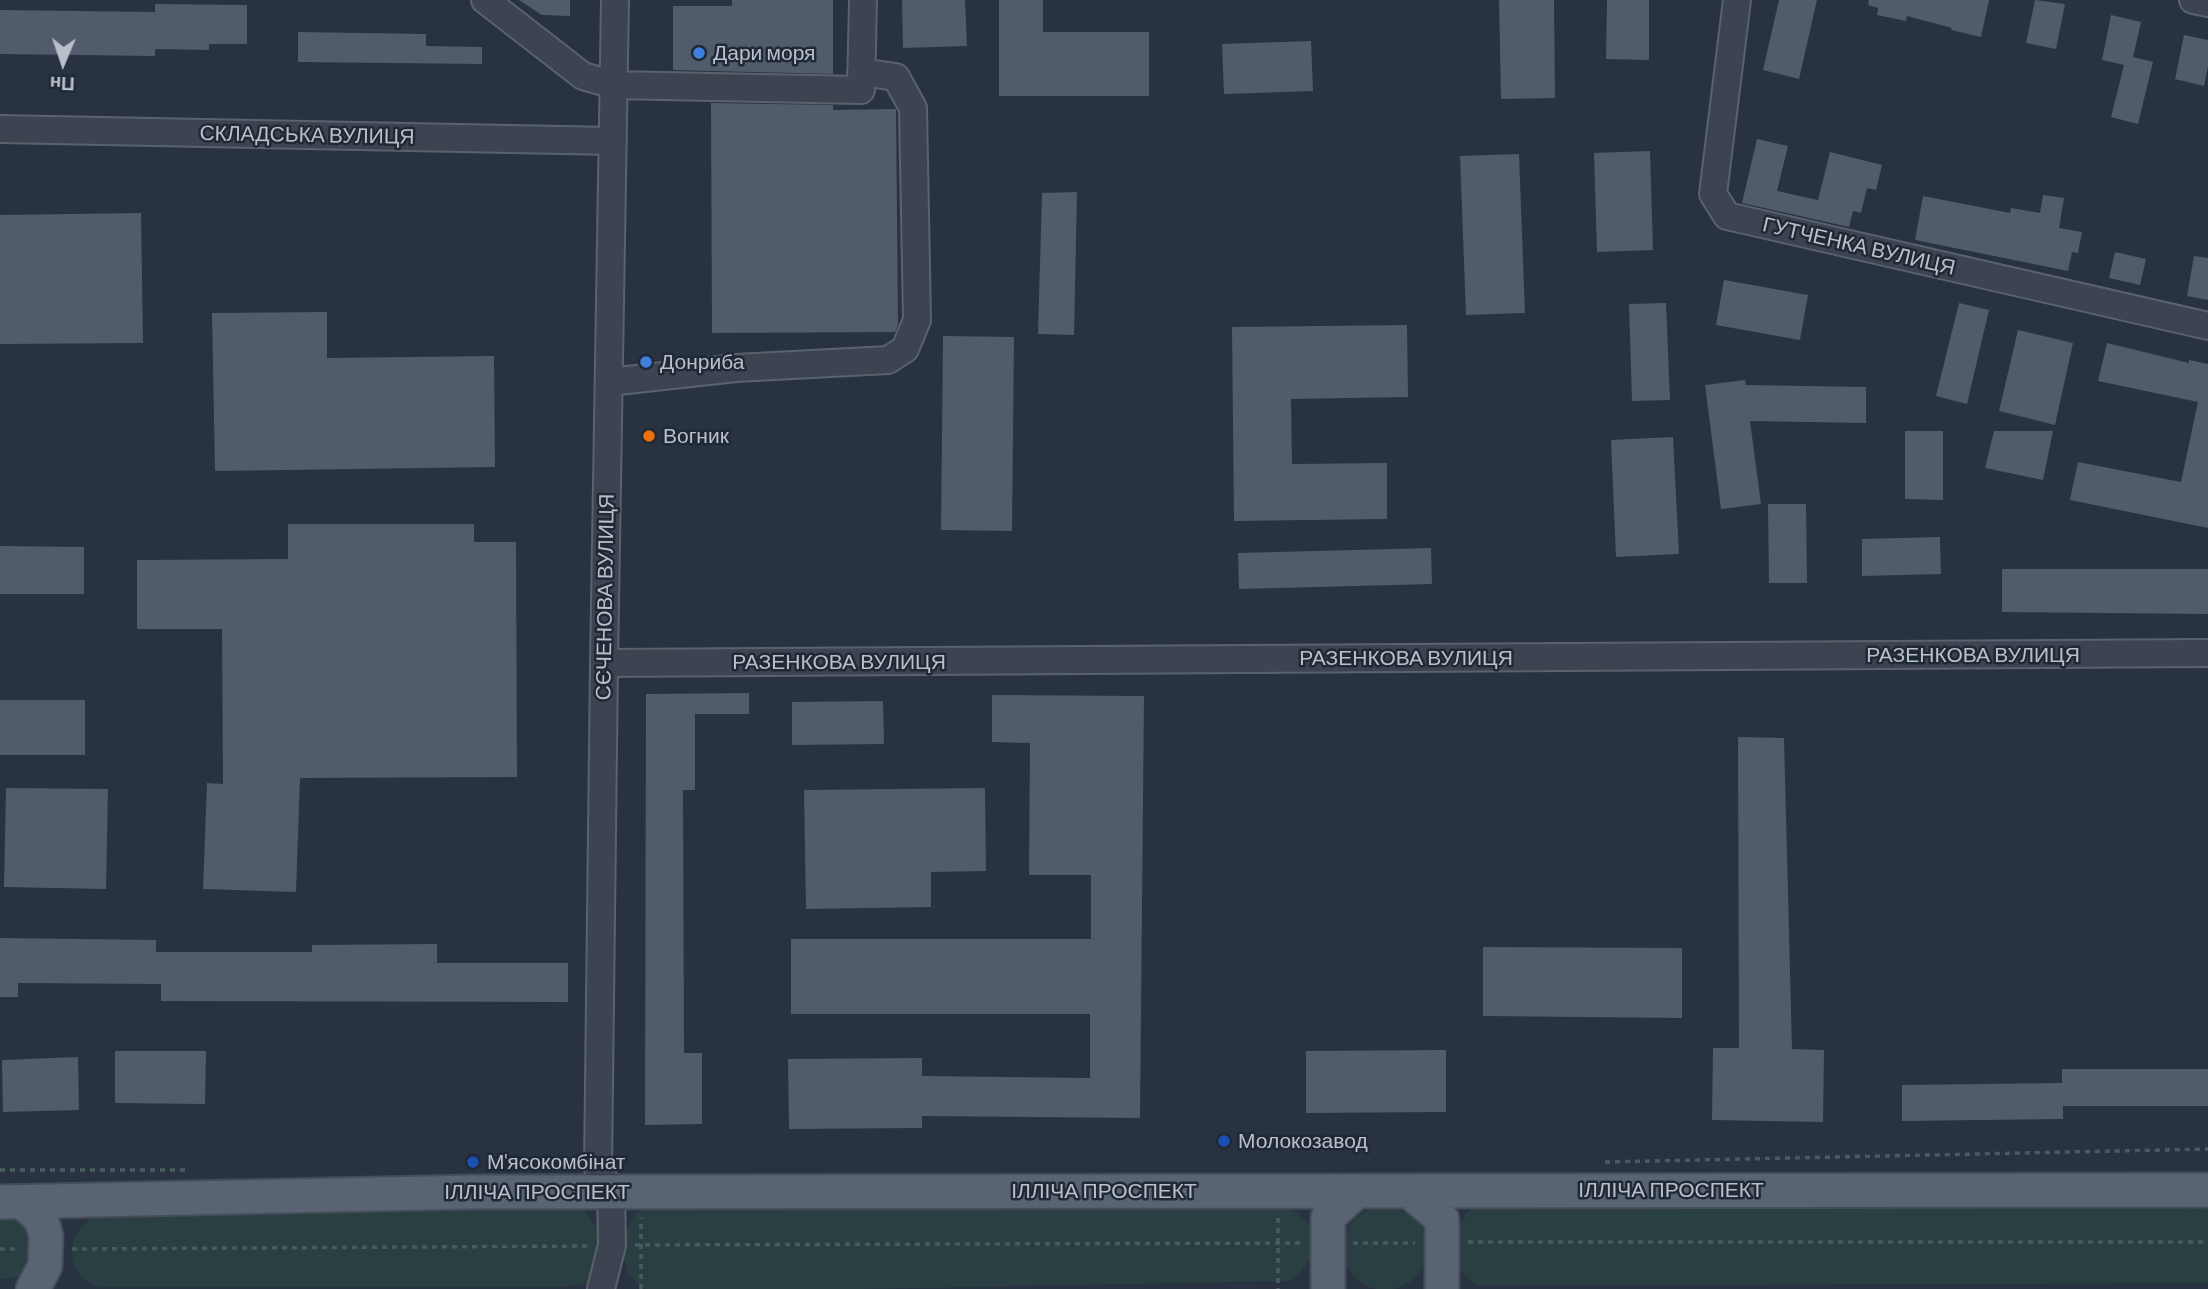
<!DOCTYPE html>
<html>
<head>
<meta charset="utf-8">
<style>
	body { margin:0 }
	#map { position:relative; width:2208px; height:1289px; overflow:hidden; background:#283241; font-family:Barlow,sans-serif }
	canvas { display:block }
	.north { position:absolute; left:28px; top:28px; width:70px; height:70px; -webkit-text-stroke:5px #202936; paint-order:stroke; rotate:182deg; font-size:19px; font-weight:700; line-height:28px; text-align:center; color:#b9c0cb }
	.north::after { content:''; display:block; margin:auto; width:24px; height:32px; background:#b9c0cb; clip-path:polygon(50% 0,100% 100%,50% 72%,0 100%) }
</style>
</head>
<body>
<div id="map">
<canvas width="2208" height="1289"></canvas>
<div class="north">Пн</div>
</div>
<script>
const ctx = document.querySelector('canvas').getContext('2d');
ctx.lineJoin = 'round';
function fillPath(path, color) {
  ctx.fillStyle = color;
  ctx.fill(path, 'evenodd');
}
function poly(rows) {
  const path = new Path2D();
  for (const r of rows) {
    if (r.length === 3) {
      path.moveTo(r[0] + r[2], r[1]);
      path.arc(r[0], r[1], r[2], 0, 2 * Math.PI);
      continue;
    }
    path.moveTo(r[0], r[1]);
    for (let i = 2; i < r.length; i += 2) path.lineTo(r[i], r[i + 1]);
  }
  return path;
}
function stroke(path, color, width, dash) {
  ctx.strokeStyle = color;
  ctx.lineWidth = width;
  ctx.lineCap = dash ? 'butt' : 'round';
  ctx.setLineDash(dash || []);
  ctx.stroke(path);
}
function write(font, color, halo, rows, align = 'center') {
  ctx.font = font + ' Barlow,sans-serif';
  ctx.lineWidth = 5;
  ctx.setLineDash([]);
  ctx.textBaseline = 'middle';
  ctx.strokeStyle = halo;
  ctx.fillStyle = color;
  for (const [text, x, y, turn = 0] of rows) {
    ctx.save();
    ctx.translate(x, y);
    ctx.rotate((+turn || 0) * Math.PI / 180);
    ctx.textAlign = isNaN(turn) ? turn : align;
    if (halo) ctx.strokeText(text, 0, 0);
    ctx.fillText(text, 0, 0);
    ctx.restore();
  }
}
fillPath(poly([
	[2208,1202,2208,1283,1478,1286,1461,1272,1457,1258,1456,1240,1459,1229,1466,1214,1478,1203],
	[1270,1203,1291,1209,1307,1221,1313,1239,1311,1258,1301,1272,1288,1281,863,1289,647,1289,640,1287,628,1273,623,1257,623,1241,627,1228,637,1212,655,1207],
	[1385,1248,42],
	[583,1207,596,1227,599,1248,597,1272,588,1282,567,1287,101,1287,89,1283,80,1275,74,1264,72,1251,74,1239,80,1228,89,1220,101,1215],
	[0,1212,8,1212,34,1230,27,1271,18,1277,7,1279,0,1279]
]), '#2a3f42');
fillPath(poly([
	[519,0,570,0,570,16,542,15],
	[732,0,833,0,833,74,673,70,673,6,732,6],
	[902,0,965,0,967,46,903,48],
	[999,0,1043,0,1043,32,1149,32,1149,96,999,96],
	[1499,0,1554,0,1555,98,1501,99],
	[1607,0,1649,0,1649,60,1606,59],
	[1779,0,1817,0,1799,79,1763,70],
	[1869,0,1989,0,1981,37,1951,30,1952,28,1907,16,1906,21,1877,15,1878,8,1868,5],
	[2035,0,2065,4,2056,49,2026,43],
	[155,4,247,5,247,44,209,44,209,50,155,49,155,56,0,54,0,10,155,12],
	[2111,15,2141,22,2133,57,2153,62,2138,124,2111,117,2124,65,2102,60],
	[298,32,426,34,426,46,482,47,482,64,298,62],
	[2184,35,2208,40,2208,66,2204,86,2175,79],
	[1311,41,1313,91,1224,94,1222,44],
	[711,103,833,105,833,110,896,109,898,325,895,332,712,333],
	[1757,139,1788,146,1777,191,1818,200,1830,152,1882,165,1876,190,1867,188,1861,213,1853,211,1849,227,1742,203],
	[1650,151,1653,250,1597,252,1594,153],
	[1519,154,1525,313,1466,315,1460,156],
	[1077,192,1074,335,1038,334,1042,193],
	[2043,195,2064,198,2059,228,2082,232,2078,253,2072,252,2068,271,1915,240,1923,196,2010,213,2011,208,2040,213],
	[141,213,143,343,0,344,0,215],
	[2115,252,2146,259,2140,285,2109,278],
	[2194,256,2208,258,2208,300,2187,296],
	[1724,280,1808,295,1800,340,1716,325],
	[1666,303,1670,400,1632,401,1629,304],
	[1959,303,1989,310,1967,404,1936,396],
	[327,312,327,358,494,356,495,467,215,471,212,313],
	[1407,325,1408,397,1291,399,1292,464,1387,463,1387,519,1234,521,1232,327],
	[2018,330,2073,343,2055,425,1999,411],
	[943,336,1014,337,1012,531,941,530],
	[2107,343,2189,363,2189,360,2208,364,2208,528,2070,500,2078,462,2181,482,2198,402,2098,381],
	[1745,380,1746,385,1866,387,1866,423,1750,421,1761,504,1721,509,1705,385],
	[1905,431,1943,431,1943,500,1905,499],
	[1994,431,2053,431,2043,480,1985,468],
	[1673,437,1679,554,1616,557,1611,440],
	[1768,504,1806,504,1807,583,1769,583],
	[288,524,474,524,474,542,516,542,517,777,300,778,296,892,203,889,207,783,223,784,222,629,137,629,137,560,288,559],
	[1940,537,1941,574,1862,576,1862,539],
	[0,546,84,547,84,594,0,594],
	[1431,548,1432,584,1239,589,1238,553],
	[2002,569,2208,569,2208,614,2002,612],
	[749,693,749,714,695,714,695,790,683,790,684,1053,702,1053,702,1124,645,1125,646,694],
	[992,695,1144,696,1140,1118,922,1116,922,1128,789,1129,788,1059,922,1058,922,1076,1090,1078,1090,1014,791,1014,791,939,1091,939,1091,875,1029,875,1030,743,992,742],
	[0,700,85,700,85,755,0,755],
	[883,701,884,744,792,745,792,702],
	[1738,737,1784,738,1792,1049,1824,1050,1823,1122,1712,1120,1713,1048,1739,1048],
	[6,788,108,789,106,889,4,887],
	[985,788,986,871,931,872,931,907,806,909,804,790],
	[0,938,156,940,156,952,312,952,312,945,437,944,437,963,568,963,568,1002,161,1001,161,984,18,983,18,997,0,997],
	[1483,947,1682,948,1682,1018,1483,1016],
	[1446,1050,1446,1112,1306,1113,1306,1051],
	[115,1051,206,1051,205,1104,115,1103],
	[78,1057,79,1110,3,1112,2,1060],
	[2062,1069,2208,1069,2208,1106,2063,1106,2063,1119,1902,1121,1902,1085,2062,1083]
]), '#515b6c');
const minor = poly([
	[485,0,583,76,614,85,861,90,863,0],
	[1737,0,1713,194,1727,216,2208,326],
	[2193,0,2208,3],
	[0,129,613,141],
	[609,382,736,368,888,360,905,349,917,320,913,108,896,77,861,72],
	[604,663,2208,653],
	[601,1289,612,1245,611,1192,598,1169,604,663,615,0]
]);
const major = poly([
	[1409,1191,1442,1219,1442,1289],
	[0,1202,473,1192,2208,1190],
	[21,1202,32,1210,42,1221,46,1236,45,1266,33,1289],
	[1328,1289,1328,1217,1357,1191]
]);
stroke(minor, '#5a626e', 30);
stroke(major, '#454d5a', 37);
stroke(poly([
	[1605,1162,2208,1149],
	[0,1170,187,1170],
	[1278,1218,1278,1289],
	[1468,1242,2208,1242],
	[1353,1243,1415,1243],
	[635,1245,1303,1243],
	[0,1249,18,1249],
	[72,1249,589,1246],
	[641,1289,641,1218]
]), '#485c5f', 3.5, [5, 5]);
stroke(minor, '#3c4451', 26);
stroke(major, '#5a6371', 33);
for (const [x, y, r, color] of [
	[699,53,7,"#3f7fe0"],
	[646,362,7,"#3f7fe0"],
	[649,436,7,"#e8710a"],
	[1224,1141,7,"#1a4fb4"],
	[473,1162,7,"#1a4fb4"]
]) {
  const dot = new Path2D();
  dot.arc(x, y, r, 0, 2 * Math.PI);
  ctx.fillStyle = color;
  ctx.fill(dot);
  stroke(dot, '#202936', 2.5);
}
write('21px', '#b9c0cb', '#202936', [
	["Дари моря",713,53],
	["Донриба",660,362],
	["Вогник",663,436],
	["Молокозавод",1238,1141],
	["М'ясокомбінат",487,1162]
], 'left');
write('21px', '#b9c0cb', '#202936', [
	["СКЛАДСЬКА ВУЛИЦЯ",307,135,1],
	["ГУТЧЕНКА ВУЛИЦЯ",1859,246,13],
	["СЄЧЕНОВА ВУЛИЦЯ",605,597,-89],
	["РАЗЕНКОВА ВУЛИЦЯ",1973,655],
	["РАЗЕНКОВА ВУЛИЦЯ",1406,658],
	["РАЗЕНКОВА ВУЛИЦЯ",839,662],
	["ІЛЛІЧА ПРОСПЕКТ",1671,1190],
	["ІЛЛІЧА ПРОСПЕКТ",1104,1191],
	["ІЛЛІЧА ПРОСПЕКТ",537,1192]
]);
</script>
</body>
</html>
